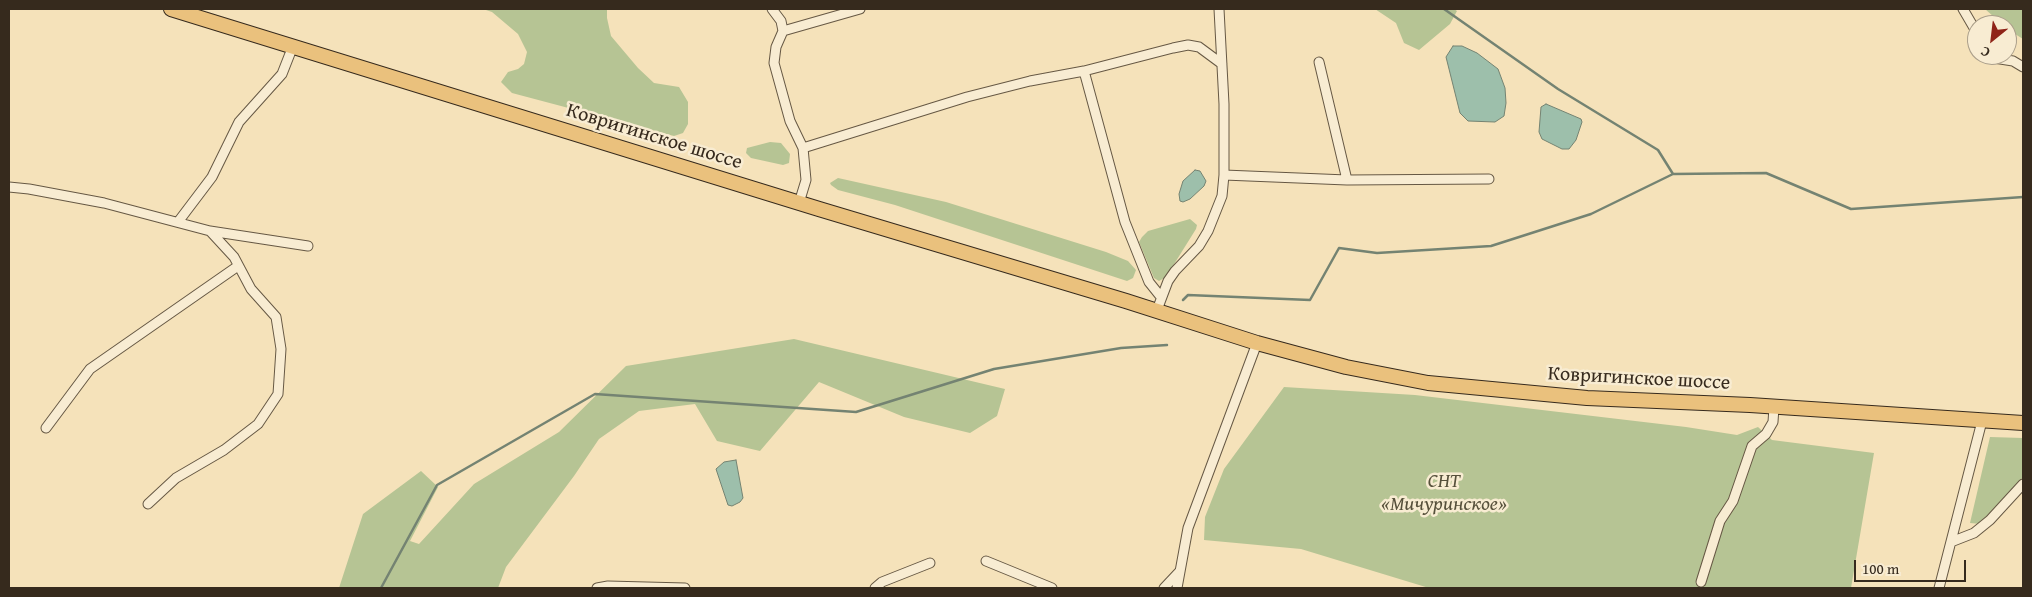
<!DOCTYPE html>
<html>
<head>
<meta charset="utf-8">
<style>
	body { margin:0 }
	#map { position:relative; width:2032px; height:597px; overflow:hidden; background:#f5e2ba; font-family:"Gentium Book Plus",serif }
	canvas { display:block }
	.frame { position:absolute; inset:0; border:10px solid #362a1d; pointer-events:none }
	.north { position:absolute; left:1967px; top:15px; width:50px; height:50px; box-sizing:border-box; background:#f8ecd2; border:1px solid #aa9e8a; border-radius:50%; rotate:209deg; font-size:14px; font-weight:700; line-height:20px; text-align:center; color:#362a1d }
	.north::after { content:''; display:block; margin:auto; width:18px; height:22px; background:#8f2418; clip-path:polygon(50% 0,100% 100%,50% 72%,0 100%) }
	.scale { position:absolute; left:1854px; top:560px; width:112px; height:22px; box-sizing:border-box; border:2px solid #362a1d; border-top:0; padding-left:6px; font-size:15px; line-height:18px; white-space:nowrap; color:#362a1d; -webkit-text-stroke:4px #f8ecd2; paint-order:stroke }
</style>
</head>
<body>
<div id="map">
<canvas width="2032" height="597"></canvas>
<div class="frame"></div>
<div class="north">С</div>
<div class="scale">100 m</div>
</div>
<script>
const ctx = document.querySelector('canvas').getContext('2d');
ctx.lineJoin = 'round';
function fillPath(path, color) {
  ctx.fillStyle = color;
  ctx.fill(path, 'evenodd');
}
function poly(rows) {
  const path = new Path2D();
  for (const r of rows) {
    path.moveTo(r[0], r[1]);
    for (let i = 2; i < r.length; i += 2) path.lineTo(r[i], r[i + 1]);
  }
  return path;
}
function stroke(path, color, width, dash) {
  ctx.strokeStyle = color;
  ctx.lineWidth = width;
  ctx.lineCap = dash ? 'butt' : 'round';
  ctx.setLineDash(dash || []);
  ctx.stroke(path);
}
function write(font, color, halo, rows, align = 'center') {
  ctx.font = font + ' "Gentium Book Plus",serif';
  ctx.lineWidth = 5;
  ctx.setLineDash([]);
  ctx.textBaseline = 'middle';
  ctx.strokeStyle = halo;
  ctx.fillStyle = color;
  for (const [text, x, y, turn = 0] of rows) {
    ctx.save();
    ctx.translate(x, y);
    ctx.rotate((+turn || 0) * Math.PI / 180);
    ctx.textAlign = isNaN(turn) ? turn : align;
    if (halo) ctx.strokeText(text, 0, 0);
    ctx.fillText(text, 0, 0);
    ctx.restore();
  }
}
fillPath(poly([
	[483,9,607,9,607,18,611,36,638,68,654,83,679,87,688,102,688,124,683,133,674,136,512,93,501,82,508,72,518,69,524,64,527,52,518,34,492,12],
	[1375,9,1454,9,1457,11,1450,24,1419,50,1404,43,1396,23],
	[1985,9,2023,9,2023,39,2007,29,2007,25,2003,25],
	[770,142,781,143,790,154,789,163,783,165,751,158,746,153,747,148],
	[838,178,946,202,1106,252,1128,261,1136,270,1133,278,1127,281,895,205,838,190,831,185,830,183],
	[1190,219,1197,225,1196,229,1166,277,1159,281,1154,278,1139,242,1142,237,1148,231],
	[794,339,1005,389,997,416,970,433,904,417,819,382,760,451,717,441,695,404,639,411,599,439,574,476,506,567,498,588,339,588,363,514,421,471,438,487,410,541,419,544,474,484,559,432,626,366],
	[1284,387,1415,395,1686,427,1737,435,1758,427,1772,440,1874,453,1851,588,1429,588,1301,549,1204,540,1205,517,1224,469],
	[1990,437,2023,438,2023,477,1981,524,1970,523]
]), '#b6c494');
const water = poly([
	[1453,46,1462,46,1477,53,1498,69,1505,88,1506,103,1504,116,1495,122,1468,121,1460,113,1446,57,1453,46],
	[1546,104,1581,119,1582,122,1576,140,1569,149,1562,149,1542,139,1539,132,1541,107,1546,104],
	[1195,170,1200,171,1206,181,1204,186,1190,199,1183,202,1180,201,1179,194,1183,181,1195,170],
	[736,460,743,498,740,502,732,506,728,505,716,469,724,462,736,460]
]);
fillPath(water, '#9dbfab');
stroke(water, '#748372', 1);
stroke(poly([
	[1444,9,1558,89,1658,150,1673,174,1766,173,1851,209,2023,197],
	[1183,300,1188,295,1310,300,1339,248,1377,253,1491,246,1591,214,1673,174],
	[381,588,437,485,595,394,856,412,994,369,1121,348,1167,345]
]), '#748372', 2.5);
const street = poly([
	[772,9,781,21,783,31,776,47,774,63,790,121,803,148,806,180,799,203],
	[1963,9,1977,33],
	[783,31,860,9],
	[1992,55,1994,58,2013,61,2023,67],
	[1319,62,1347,180],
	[1084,71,1125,222,1149,282,1161,297],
	[803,148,967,97,1030,81,1084,71,1173,48,1188,45,1199,47,1222,64],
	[1224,175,1347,180,1489,179],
	[9,187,29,189,104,203,210,231,308,246],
	[178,222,212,177,239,122,282,74,293,46],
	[1157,310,1168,281,1175,271,1199,246,1208,231,1222,196,1224,175,1224,104,1219,9],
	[46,428,90,369,238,266],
	[148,504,176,478,224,450,258,424,278,394,281,349,276,317,251,289,234,257,210,231],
	[1951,542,1974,533,1990,520,2023,484],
	[986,561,1052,588],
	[1701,582,1720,521,1733,501,1752,446,1766,434,1773,422,1774,407],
	[597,588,608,586,685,588],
	[875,588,882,582,930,563],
	[1164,588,1180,571],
	[1177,588,1188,528,1257,343],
	[1939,588,1982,421]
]);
const primary = poly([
	[171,9,819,209,1126,301,1257,343,1346,367,1428,383,1587,398,1750,405,2023,423]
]);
stroke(street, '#665844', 11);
stroke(primary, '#362a1d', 16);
stroke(street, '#f8ecd2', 9);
stroke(primary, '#eac17d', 14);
write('20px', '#362a1d', '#f8ecd2', [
	["Ковригинское шоссе",654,137,17],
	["Ковригинское шоссе",1639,379,3]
]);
write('italic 20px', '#56503b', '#f8ecd2', [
	["СНТ",1444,482],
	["«Мичуринское»",1444,505]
]);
</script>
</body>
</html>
